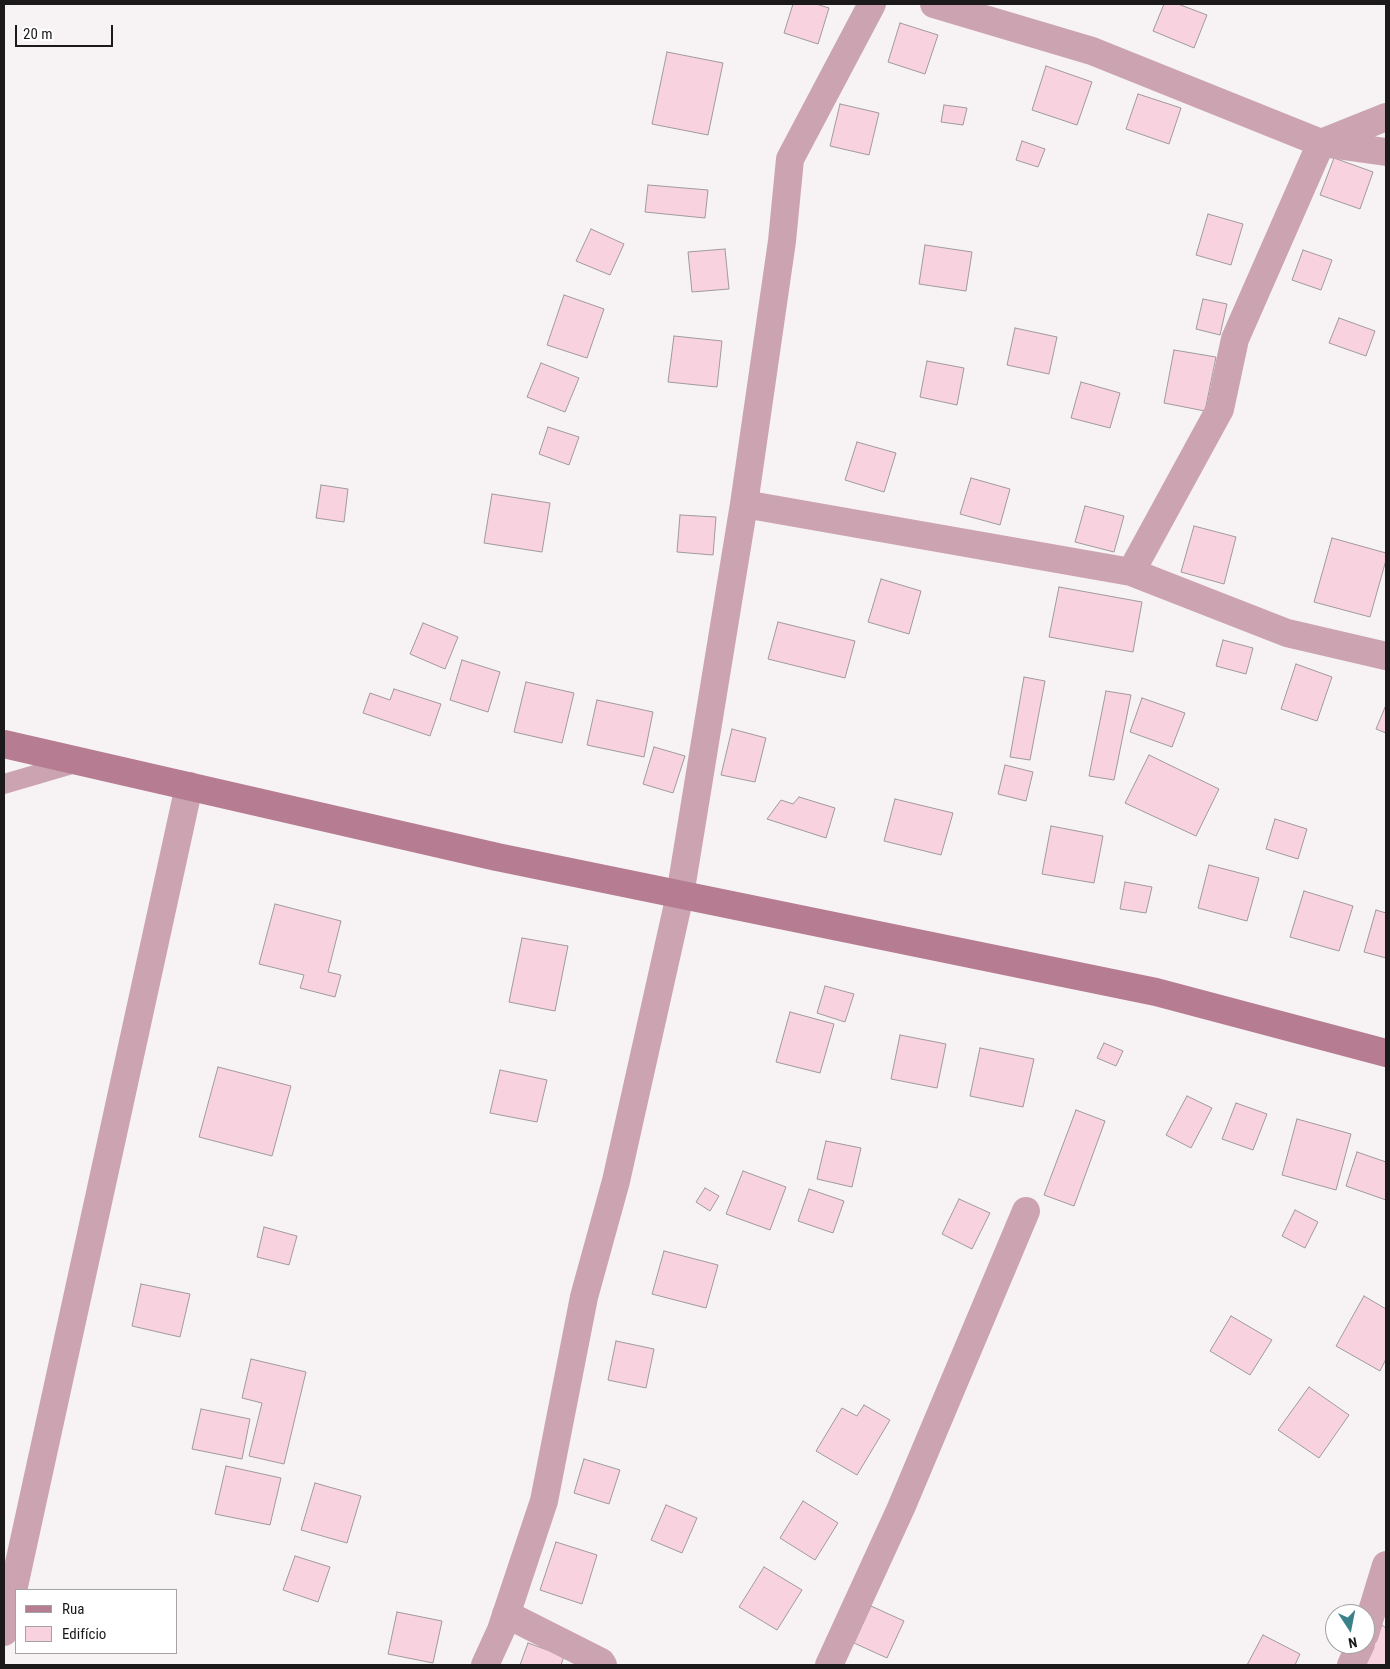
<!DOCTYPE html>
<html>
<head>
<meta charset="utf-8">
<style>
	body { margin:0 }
	#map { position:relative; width:1390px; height:1669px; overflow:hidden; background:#f7f2f3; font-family:"Roboto Condensed",sans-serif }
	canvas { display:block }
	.frame { position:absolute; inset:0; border:5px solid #1b1919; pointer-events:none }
	.legend { position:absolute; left:15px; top:1589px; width:162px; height:65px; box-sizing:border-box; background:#fff; border:1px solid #a4a3a3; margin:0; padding:6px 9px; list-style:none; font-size:15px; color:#1b1919 }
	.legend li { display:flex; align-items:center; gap:10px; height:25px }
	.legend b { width:25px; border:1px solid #a4a3a3 }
	.north { position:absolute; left:1325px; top:1604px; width:50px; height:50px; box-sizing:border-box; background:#fff; border:1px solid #a4a3a3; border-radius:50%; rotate:169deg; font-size:14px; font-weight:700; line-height:20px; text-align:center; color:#1b1919 }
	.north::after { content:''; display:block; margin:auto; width:18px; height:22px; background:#3a8189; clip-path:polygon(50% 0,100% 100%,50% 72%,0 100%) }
	.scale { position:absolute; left:15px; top:25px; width:98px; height:22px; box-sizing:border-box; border:2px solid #1b1919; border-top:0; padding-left:6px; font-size:15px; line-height:18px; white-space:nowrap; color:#1b1919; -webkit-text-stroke:4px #fff; paint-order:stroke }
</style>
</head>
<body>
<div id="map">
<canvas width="1390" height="1669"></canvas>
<div class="frame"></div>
<ul class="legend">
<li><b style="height:6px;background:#b67c91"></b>Rua</li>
<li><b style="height:14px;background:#f8d3df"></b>Edifício</li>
</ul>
<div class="north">N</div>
<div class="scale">20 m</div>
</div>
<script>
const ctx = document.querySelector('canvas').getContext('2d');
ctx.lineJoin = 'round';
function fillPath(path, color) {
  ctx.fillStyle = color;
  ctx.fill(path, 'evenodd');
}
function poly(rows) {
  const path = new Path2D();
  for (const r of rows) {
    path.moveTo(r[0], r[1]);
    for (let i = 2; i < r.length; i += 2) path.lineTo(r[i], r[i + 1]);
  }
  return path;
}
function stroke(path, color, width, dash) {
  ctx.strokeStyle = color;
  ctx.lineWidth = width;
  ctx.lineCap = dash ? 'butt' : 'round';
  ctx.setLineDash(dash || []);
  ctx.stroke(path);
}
const building = poly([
	[793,4,816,4,829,8,818,44,784,33,793,4],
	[1164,4,1178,4,1207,15,1194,48,1153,31,1164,4],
	[900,23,938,35,925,74,888,62,900,23],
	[667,52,723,63,708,135,652,124,667,52],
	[1046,66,1092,82,1077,125,1032,110,1046,66],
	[1138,94,1181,108,1169,144,1126,129,1138,94],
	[840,104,879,113,869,155,830,146,840,104],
	[944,105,967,108,963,125,941,122,944,105],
	[1022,141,1045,149,1038,167,1016,160,1022,141],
	[1334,158,1373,172,1360,209,1320,195,1334,158],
	[648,185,708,190,705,218,645,212,648,185],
	[1208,214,1243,224,1231,265,1196,255,1208,214],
	[591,229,624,244,610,275,576,261,591,229],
	[925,245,972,252,966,291,919,284,925,245],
	[725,249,729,289,692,292,688,252,725,249],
	[1303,250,1332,260,1321,290,1292,280,1303,250],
	[564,295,604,309,587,358,547,345,564,295],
	[1203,299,1227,304,1220,335,1196,329,1203,299],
	[1339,318,1375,331,1366,356,1329,343,1339,318],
	[1015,328,1057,337,1049,374,1007,365,1015,328],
	[674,336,722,341,717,387,668,382,674,336],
	[1174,350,1216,357,1205,411,1164,403,1174,350],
	[927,361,964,368,957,405,920,397,927,361],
	[541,363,579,378,565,412,527,397,541,363],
	[1081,382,1120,393,1110,428,1071,418,1081,382],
	[548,427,579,437,569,465,539,454,548,427],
	[857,442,896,453,884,492,845,480,857,442],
	[971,478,1010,489,1000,525,960,514,971,478],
	[321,485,348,489,344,522,316,518,321,485],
	[492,494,550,503,542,552,484,543,492,494],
	[1085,506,1124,516,1114,552,1075,542,1085,506],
	[680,515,716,517,713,555,677,552,680,515],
	[1194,526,1236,537,1224,584,1181,572,1194,526],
	[1332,538,1386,553,1386,560,1370,617,1314,602,1332,538],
	[881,579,921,591,909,634,868,622,881,579],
	[1059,587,1142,602,1133,652,1049,637,1059,587],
	[778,622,855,641,845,678,768,659,778,622],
	[423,623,458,637,445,669,410,654,423,623],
	[1223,640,1253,648,1246,674,1216,666,1223,640],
	[462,660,500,672,488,712,450,700,462,660],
	[1296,664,1332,677,1317,721,1281,709,1296,664],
	[1024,677,1045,681,1030,760,1010,757,1024,677],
	[526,682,574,693,562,743,514,732,526,682],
	[394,689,441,704,430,736,363,713,370,693,390,700,394,689],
	[1106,691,1131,695,1114,780,1089,776,1106,691],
	[1142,698,1185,713,1172,747,1130,732,1142,698],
	[597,700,653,712,644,757,587,745,597,700],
	[1386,705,1386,733,1376,729,1386,705],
	[732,729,766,738,755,782,721,775,732,729],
	[654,747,685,756,673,793,643,784,654,747],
	[1149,755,1219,789,1196,836,1125,803,1149,755],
	[1005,765,1033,772,1026,801,998,794,1005,765],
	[799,797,835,808,826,838,767,819,781,800,793,804,799,797],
	[895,799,953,813,941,855,884,841,895,799],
	[1275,819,1307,829,1298,859,1266,849,1275,819],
	[1051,826,1103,836,1094,883,1042,874,1051,826],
	[1209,865,1259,878,1247,921,1198,908,1209,865],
	[1125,882,1152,887,1146,913,1120,909,1125,882],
	[1304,891,1353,906,1339,951,1290,937,1304,891],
	[275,904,341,921,328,972,341,975,335,997,300,988,304,975,259,964,275,904],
	[1376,910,1386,913,1386,958,1364,952,1376,910],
	[522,938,568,946,555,1011,509,1002,522,938],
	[825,986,854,994,845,1022,817,1013,825,986],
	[790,1012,834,1024,820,1073,776,1062,790,1012],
	[900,1035,946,1044,937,1088,891,1079,900,1035],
	[1104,1043,1123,1051,1116,1066,1097,1058,1104,1043],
	[980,1048,1034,1059,1023,1107,970,1096,980,1048],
	[218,1067,291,1086,272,1156,199,1137,218,1067],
	[500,1070,547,1080,537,1122,490,1113,500,1070],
	[1187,1096,1212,1108,1191,1148,1166,1135,1187,1096],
	[1236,1103,1267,1114,1253,1150,1222,1139,1236,1103],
	[1076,1110,1105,1121,1074,1206,1044,1195,1076,1110],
	[1297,1119,1351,1134,1336,1190,1282,1175,1297,1119],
	[826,1141,861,1148,852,1187,817,1179,826,1141],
	[1357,1152,1386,1162,1386,1200,1346,1186,1357,1152],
	[743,1171,786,1187,770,1230,726,1214,743,1171],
	[705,1188,719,1196,710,1211,696,1202,705,1188],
	[809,1189,844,1201,833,1233,798,1221,809,1189],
	[959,1199,990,1213,972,1249,942,1234,959,1199],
	[1295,1210,1318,1222,1305,1248,1282,1236,1295,1210],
	[264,1227,297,1236,289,1265,257,1257,264,1227],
	[664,1251,718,1265,706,1308,652,1294,664,1251],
	[141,1284,190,1294,180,1337,132,1326,141,1284],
	[1364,1296,1386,1309,1386,1359,1380,1371,1336,1346,1364,1296],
	[1231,1316,1272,1340,1250,1375,1210,1351,1231,1316],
	[616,1341,654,1349,646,1388,608,1380,616,1341],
	[251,1359,306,1372,284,1464,249,1456,262,1403,242,1398,251,1359],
	[1309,1387,1349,1415,1319,1458,1278,1430,1309,1387],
	[864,1405,890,1420,857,1475,816,1451,842,1408,857,1416,864,1405],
	[201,1409,250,1419,242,1459,192,1449,201,1409],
	[584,1459,620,1470,609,1504,574,1493,584,1459],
	[226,1466,281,1478,270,1525,215,1514,226,1466],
	[315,1483,361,1496,347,1543,301,1530,315,1483],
	[803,1501,838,1523,815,1560,780,1538,803,1501],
	[666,1505,697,1518,682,1553,651,1540,666,1505],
	[556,1542,597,1555,582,1604,540,1590,556,1542],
	[295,1556,330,1567,318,1602,283,1590,295,1556],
	[764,1567,802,1590,777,1630,739,1607,764,1567],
	[871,1606,904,1621,887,1658,854,1643,871,1606],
	[397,1612,442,1621,433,1663,388,1654,397,1612],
	[1382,1625,1386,1628,1386,1665,1364,1665,1382,1625],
	[1263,1635,1300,1654,1295,1665,1247,1665,1263,1635],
	[528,1643,564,1656,561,1665,520,1665,528,1643]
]);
fillPath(building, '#f8d3df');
stroke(building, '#9f9a9c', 1);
stroke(poly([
	[4,784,79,762]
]), '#cca4b1', 20);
stroke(poly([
	[872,4,790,159,782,241,744,504,1131,572,1287,633,1386,656],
	[934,4,1092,51,1321,143,1386,152],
	[1131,572,1220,409,1235,339,1321,143,1386,117],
	[506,1614,601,1662,603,1665],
	[4,1632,189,786],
	[1365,1634,1386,1565],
	[485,1665,501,1630,544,1501,584,1297,616,1181,680,895,744,504],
	[829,1665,901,1508,1026,1211],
	[1351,1665,1361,1644]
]), '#cca4b1', 28);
stroke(poly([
	[4,744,497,857,1156,992,1386,1053]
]), '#b67c91', 28);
</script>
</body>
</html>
